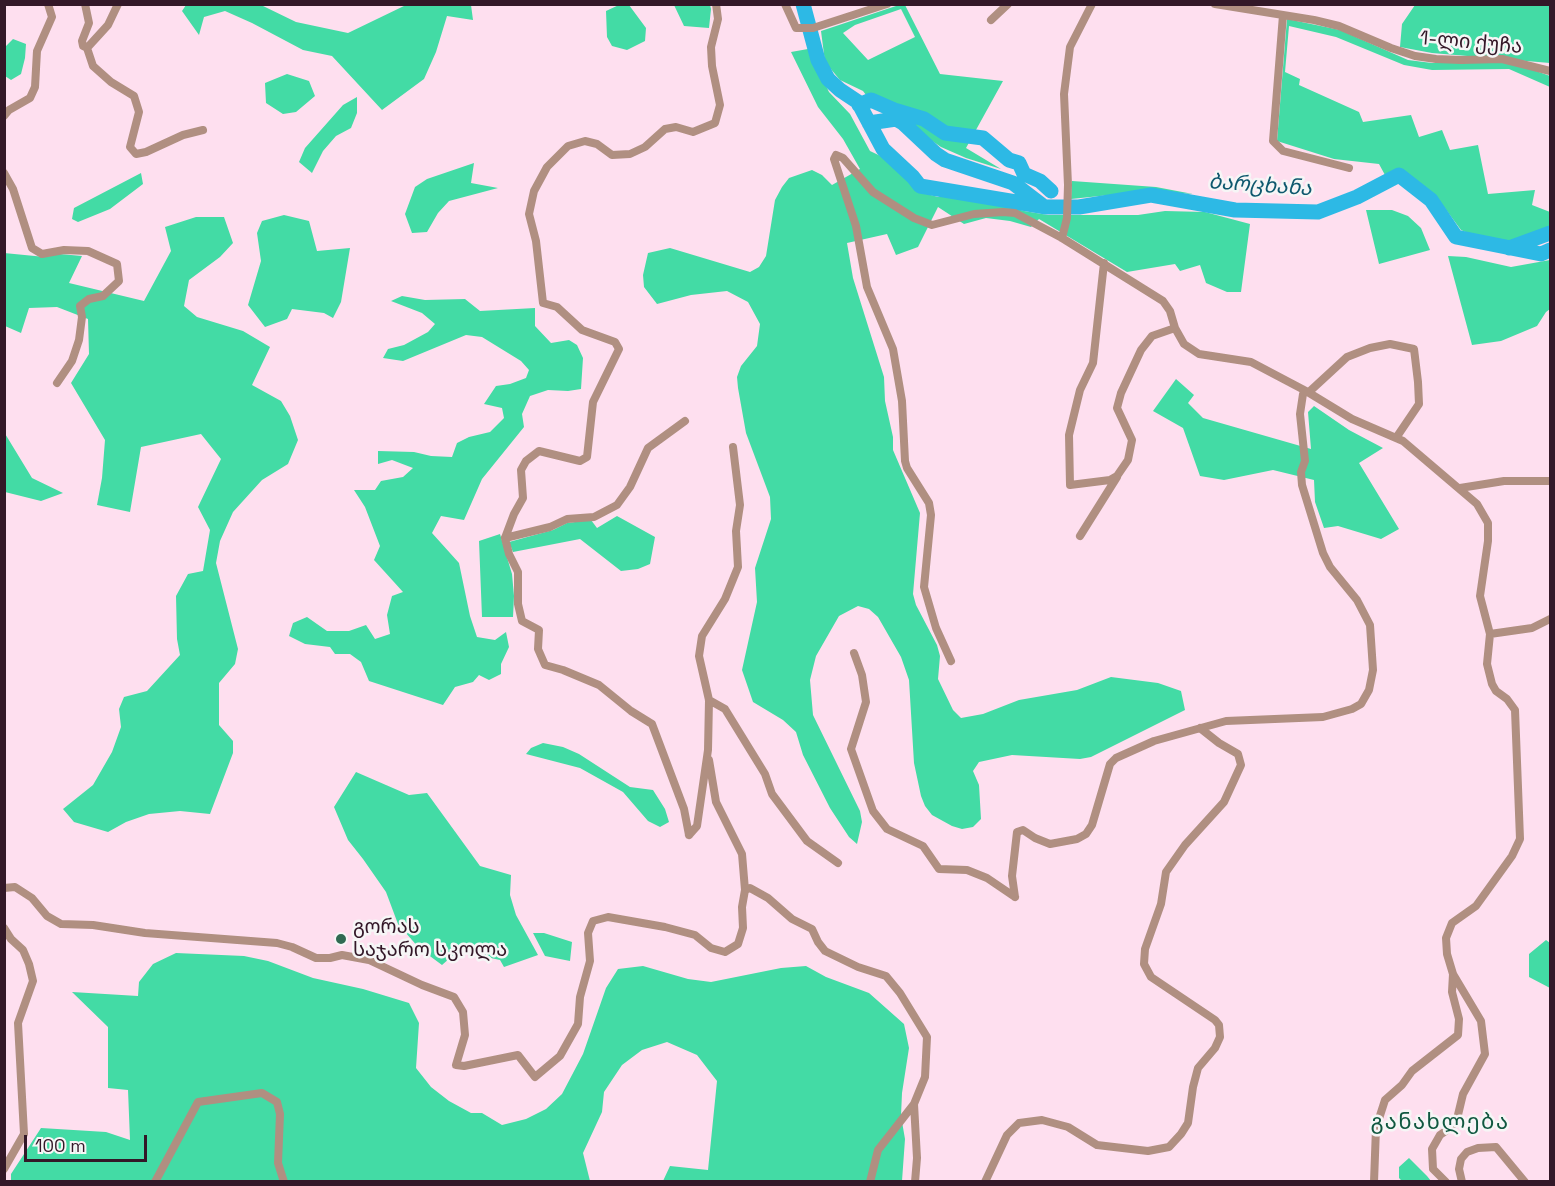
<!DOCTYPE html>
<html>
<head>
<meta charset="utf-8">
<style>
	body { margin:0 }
	#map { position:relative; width:1555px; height:1186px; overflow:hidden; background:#fedfef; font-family:"Space Grotesk",sans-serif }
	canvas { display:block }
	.frame { position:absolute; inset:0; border:6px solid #331828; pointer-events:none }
	.scale { position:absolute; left:24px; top:1135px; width:123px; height:27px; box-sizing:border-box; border:3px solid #331828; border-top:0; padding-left:8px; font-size:18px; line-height:21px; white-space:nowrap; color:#331828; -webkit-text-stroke:4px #f6f6f6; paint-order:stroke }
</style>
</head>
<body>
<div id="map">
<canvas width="1555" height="1186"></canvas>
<div class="frame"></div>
<div class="scale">100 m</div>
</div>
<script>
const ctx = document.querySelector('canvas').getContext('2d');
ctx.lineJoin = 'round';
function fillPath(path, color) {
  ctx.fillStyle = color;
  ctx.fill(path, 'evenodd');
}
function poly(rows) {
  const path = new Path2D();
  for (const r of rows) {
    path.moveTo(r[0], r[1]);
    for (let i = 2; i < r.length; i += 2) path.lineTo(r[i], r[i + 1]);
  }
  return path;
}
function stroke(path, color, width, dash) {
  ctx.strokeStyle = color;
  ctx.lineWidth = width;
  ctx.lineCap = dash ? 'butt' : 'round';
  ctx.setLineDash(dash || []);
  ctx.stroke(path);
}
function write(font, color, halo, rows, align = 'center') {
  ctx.font = font + ' "Space Grotesk","Noto Sans Georgian",sans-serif';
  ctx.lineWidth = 5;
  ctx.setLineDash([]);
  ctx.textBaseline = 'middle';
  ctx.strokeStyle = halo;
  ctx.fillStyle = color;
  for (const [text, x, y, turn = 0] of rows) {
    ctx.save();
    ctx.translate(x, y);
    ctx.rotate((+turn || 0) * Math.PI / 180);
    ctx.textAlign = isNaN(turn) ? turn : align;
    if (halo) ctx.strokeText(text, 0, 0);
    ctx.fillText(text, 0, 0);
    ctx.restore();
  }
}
fillPath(poly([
	[621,4,629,5,646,28,645,41,627,50,612,46,607,37,606,11],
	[902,4,905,5,940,74,1003,81,966,148,1001,169,966,158,941,147,925,136,907,119,876,108,863,91,840,80,825,62,821,31],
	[901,9,915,37,868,60,843,33,855,25],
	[186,5,261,5,296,22,348,33,406,5,471,5,473,20,447,16,436,52,424,79,382,110,332,56,303,50,252,23,225,11,204,17,199,35,182,11],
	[674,5,710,5,711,9,709,28,684,26],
	[1415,5,1550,5,1550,63,1432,53,1400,47,1402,24],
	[1287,19,1340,30,1408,60,1432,63,1503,62,1525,67,1550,76,1550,87,1509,69,1432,70,1404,65,1336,37,1289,26,1285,72,1300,79,1299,85,1359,112,1363,122,1411,115,1419,137,1442,130,1450,150,1478,145,1488,194,1535,190,1532,205,1550,212,1550,229,1508,243,1479,238,1461,230,1444,207,1406,173,1397,170,1385,175,1379,164,1334,159,1277,141],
	[13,39,26,44,25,58,21,74,11,80,5,76,5,54,6,46],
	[808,49,829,92,850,114,870,151,891,161,901,174,920,192,938,197,962,196,994,201,1024,211,1048,215,1138,215,1165,211,1205,212,1250,224,1241,292,1227,292,1206,283,1200,265,1180,271,1175,264,1127,272,1039,219,1031,227,1010,221,986,218,964,224,938,207,918,247,896,255,887,234,847,243,853,278,884,377,885,401,893,437,893,450,920,513,913,594,916,605,937,645,940,656,938,679,953,710,961,718,983,714,1019,700,1077,690,1111,677,1158,683,1181,691,1185,710,1091,757,1080,759,1012,755,979,762,973,771,979,785,981,819,973,827,962,829,952,826,932,815,925,806,921,796,914,763,909,680,901,657,878,617,869,609,858,606,839,616,816,656,810,680,813,715,860,811,862,822,857,844,849,837,830,808,803,755,796,732,783,720,753,702,742,670,757,602,755,568,771,519,770,497,746,433,738,388,737,377,741,366,757,346,760,324,748,302,727,291,691,295,657,304,644,287,643,275,648,253,670,248,750,272,759,267,766,256,775,200,782,187,789,178,812,170,822,175,832,185,860,169,843,139,818,107,791,52],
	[287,74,309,81,315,96,296,112,283,114,266,103,265,83],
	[357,97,357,113,351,128,336,136,323,151,312,173,299,162,305,148,343,105],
	[474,163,471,183,498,188,449,201,438,213,427,232,412,233,405,214,415,187,427,179],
	[141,173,143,184,110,209,78,222,72,219,74,208],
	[1072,181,1156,187,1193,194,1148,191,1071,199],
	[1366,210,1392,210,1408,216,1421,228,1430,250,1379,264],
	[284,215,309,221,317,251,350,248,341,302,333,318,324,313,292,309,287,319,265,327,248,305,261,261,257,233,262,221],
	[196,217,224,217,233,243,220,257,189,280,184,306,197,317,243,331,270,347,252,385,281,401,290,416,298,440,288,464,262,480,233,512,220,541,216,563,238,649,235,664,219,683,219,725,233,741,233,753,210,814,180,811,149,814,126,822,108,832,74,822,63,809,93,785,112,752,121,727,119,709,124,697,147,691,180,655,177,639,176,596,188,574,203,571,210,530,198,507,221,459,201,434,141,447,130,512,97,505,102,478,105,440,71,383,89,354,88,319,57,307,29,308,21,333,5,326,4,253,45,257,60,254,82,256,69,283,144,301,171,251,165,227],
	[1448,256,1466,257,1511,267,1550,260,1550,309,1546,312,1537,326,1501,341,1472,345],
	[402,296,425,300,465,299,480,311,535,308,535,326,551,343,569,340,577,345,583,358,581,389,568,391,548,390,530,396,522,414,524,427,482,479,464,520,441,516,432,533,459,563,470,616,477,637,495,640,506,632,509,647,501,664,501,674,489,680,479,675,473,682,455,687,443,705,369,681,361,662,350,654,335,654,330,647,305,644,289,636,293,623,307,617,327,631,349,631,366,625,375,639,390,634,387,615,392,596,403,592,374,560,380,546,365,507,354,490,375,490,381,481,403,477,413,468,392,460,378,464,378,451,414,452,431,456,452,457,457,443,469,437,490,432,504,418,502,408,484,404,496,386,510,384,526,378,529,370,521,361,482,337,466,335,403,361,383,358,388,349,404,345,428,332,435,324,422,313,391,301],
	[1176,379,1194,395,1188,403,1203,418,1311,449,1308,412,1314,406,1349,430,1383,448,1359,463,1399,529,1381,539,1338,526,1324,528,1315,502,1314,480,1273,470,1224,480,1200,476,1183,428,1153,411],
	[4,432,32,478,63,493,41,501,5,492],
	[617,516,655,537,650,564,638,569,621,571,580,539,513,552,509,542,553,530,567,523,591,520,597,528],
	[500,534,512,574,514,596,513,617,482,617,479,541],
	[543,743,563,747,579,754,630,787,653,790,665,809,669,822,660,827,648,821,623,792,580,768,526,754,531,748],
	[356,772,409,795,427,793,480,866,511,875,510,895,516,915,538,955,504,967,500,960,458,951,442,965,419,948,398,924,386,892,363,859,348,840,334,807],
	[533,933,544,933,572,942,570,961,545,956],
	[1546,940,1550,943,1550,988,1529,977,1529,954],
	[176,953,244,956,268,961,313,978,363,989,409,1003,419,1023,416,1068,431,1087,449,1101,471,1113,482,1113,502,1125,526,1119,546,1109,562,1094,583,1054,606,988,618,969,643,966,688,979,711,982,781,968,806,966,826,977,869,993,904,1024,909,1048,902,1093,901,1116,905,1139,902,1181,663,1181,670,1166,708,1170,717,1081,697,1055,667,1042,642,1050,622,1065,604,1092,602,1112,583,1153,590,1181,11,1182,11,1174,41,1128,106,1132,130,1140,128,1090,108,1088,108,1027,72,992,138,996,139,982,153,964],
	[1409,1158,1427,1176,1431,1181,1402,1181,1399,1178,1399,1167]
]), '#43dba5');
stroke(poly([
	[803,4,818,60,828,79,840,90,858,102,883,149,913,177,920,186,1046,207,1079,207,1151,195,1235,210,1318,212,1357,197,1399,175,1431,200,1456,237,1541,254,1550,250],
	[859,105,871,100,894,110,924,119,945,133,983,138,1009,160,1019,163,1024,174,1040,181,1051,191],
	[869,123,896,119,903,123,936,154,945,160,1013,183,1043,206],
	[1509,248,1550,233]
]), '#2db9e5', 15);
stroke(poly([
	[85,4,89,23,82,41,83,46,87,48,108,25,118,4],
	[785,4,796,28,813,28,887,4],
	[1215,4,1314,20,1339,26,1391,48,1415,56,1436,59,1461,60,1502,59,1550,71],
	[1283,15,1273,141,1283,151,1349,168],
	[991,20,1008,4],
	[87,48,93,66,111,82,134,96,139,112,130,147,136,154,146,152,183,135,203,130],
	[4,116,9,110,30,98,35,87,37,51,52,17,48,4],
	[4,173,13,189,32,248,42,254,64,250,88,251,117,264,119,281,103,296,89,299,80,306,82,317,79,340,72,361,57,383],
	[1062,238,1067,218,1068,185,1064,94,1070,47,1092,4],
	[1104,263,1093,363,1080,390,1069,435,1070,485,1110,480,1117,476,1128,460,1132,440,1117,408,1121,393,1141,350,1152,336,1175,328],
	[1306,391,1352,419,1403,441,1477,504,1488,523,1488,541,1480,596,1490,634,1487,664,1492,684,1496,691,1507,699,1515,710,1520,839,1512,856,1476,906,1452,923,1446,938,1447,954,1453,974,1481,1021,1485,1054,1463,1094,1457,1119,1450,1128,1440,1135,1432,1149,1433,1169,1446,1182],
	[1309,392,1347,357,1370,348,1390,344,1414,349,1418,382,1419,404,1396,438],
	[1460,488,1504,481,1550,481],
	[1080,536,1117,477],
	[505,538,550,527,567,519,594,517,617,505,630,487,648,448,685,421],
	[1490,634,1532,628,1550,619],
	[854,653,862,675,866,702,851,749,873,811,887,829,923,846,939,869,967,870,987,878,1015,897],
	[951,661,936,628,924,587,931,515,929,503,907,468,905,461,902,401,893,349,867,287,856,226,834,159,836,155,843,158,873,192,914,218,932,225,974,214,1003,212,1015,213,1062,238,1163,301,1170,311,1175,328,1184,344,1199,354,1251,362,1306,391,1303,394,1300,414,1305,461,1301,472,1302,485,1323,553,1330,567,1357,600,1370,625,1373,670,1369,690,1361,704,1352,709,1323,717,1226,721,1154,741,1116,758,1110,764,1092,825,1086,834,1077,839,1050,844,1035,838,1023,830,1017,832,1012,876,1015,897],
	[709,700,725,709,765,774,772,794,807,841,838,863],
	[709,760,716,802,742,854,745,890],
	[689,835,684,809,652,724,631,711,599,685,563,670,545,665,538,649,539,630,522,621,518,604,518,572,509,554,505,538,514,514,523,498,521,470,526,461,539,451,580,461,587,457,593,402,619,349,615,342,582,330,557,307,543,303,536,241,529,214,534,191,547,167,568,146,585,141,597,144,612,155,630,154,645,147,665,129,676,127,693,132,715,123,720,105,712,66,711,47,718,19,716,4],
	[689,835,697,826,708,750,709,700,699,656,702,636,725,599,738,567,736,531,740,505,733,447],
	[4,888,15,887,32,898,47,916,61,924,93,925,145,933,277,943,292,947,316,958,330,958,342,955,369,960,422,985,454,997,463,1012,465,1035,456,1065,464,1066,518,1055,535,1077,560,1056,578,1024,580,997,590,961,588,933,593,921,608,917,665,927,695,935,711,948,725,952,738,944,743,928,742,907,745,890,750,888,768,898,792,919,812,929,818,942,825,951,858,967,886,976,900,993,927,1037,925,1077,914,1104,917,1158,915,1182],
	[4,928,11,939,23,950,29,964,33,981,18,1023,24,1134,4,1169],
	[155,1182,198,1102,262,1093,277,1102,280,1114,278,1163,284,1182],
	[870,1182,878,1150,914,1104],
	[985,1182,1007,1135,1019,1123,1042,1120,1068,1127,1097,1145,1148,1151,1169,1147,1181,1134,1188,1123,1193,1087,1198,1068,1215,1048,1220,1037,1219,1025,1215,1020,1151,977,1144,964,1145,949,1161,904,1166,872,1185,845,1224,802,1241,765,1238,754,1219,743,1200,728],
	[1374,1182,1376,1128,1385,1100,1402,1085,1412,1071,1458,1035,1459,1019,1452,992,1453,974],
	[1462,1182,1459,1169,1461,1159,1467,1152,1478,1148,1496,1147,1525,1182]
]), '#b08f81', 8);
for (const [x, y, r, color] of [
	[341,939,6,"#306a52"]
]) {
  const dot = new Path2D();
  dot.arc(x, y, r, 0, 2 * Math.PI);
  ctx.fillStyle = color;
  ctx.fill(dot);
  stroke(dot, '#f6f6f6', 2);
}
write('20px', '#331828', '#f6f6f6', [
	["1-ლი ქუჩა",1471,43,5]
]);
write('20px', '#331828', '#f6f6f6', [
	["გორას",353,928],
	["საჯარო სკოლა",353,951]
], 'left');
write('italic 21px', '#0e586e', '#f6f6f6', [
	["ბარცხანა",1260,186,4]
]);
ctx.letterSpacing = '1.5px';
write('22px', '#105840', '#f6f6f6', [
	["განახლება",1440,1123]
]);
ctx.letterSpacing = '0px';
</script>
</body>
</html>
